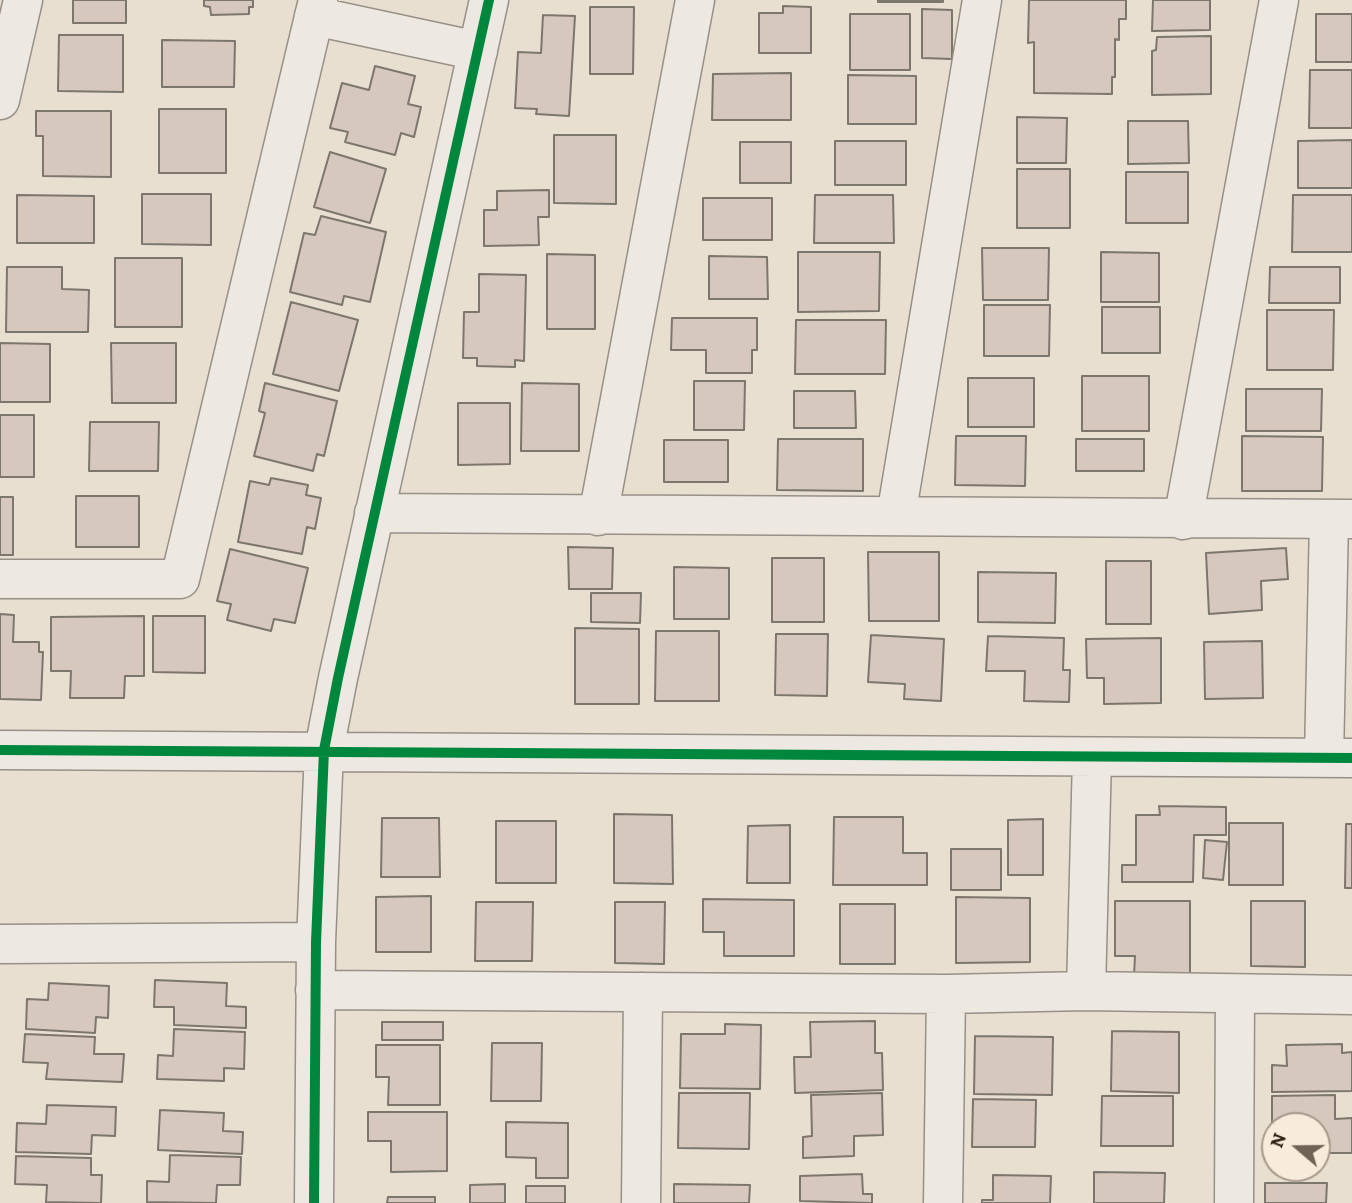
<!DOCTYPE html>
<html>
<head>
<meta charset="utf-8">
<style>
	body { margin:0 }
	#map { position:relative; width:1352px; height:1203px; overflow:hidden; background:#e8dfd1; font-family:Alegreya,serif }
	canvas { display:block }
	.north { position:absolute; left:1261px; top:1112px; width:70px; height:70px; box-sizing:border-box; background:#f7ebdb; border:2px solid #a7998b; border-radius:50%; rotate:290deg; font-size:19px; font-weight:700; line-height:28px; text-align:center; color:#2e1f14 }
	.north::after { content:''; display:block; margin:auto; width:24px; height:32px; background:#6f6256; clip-path:polygon(50% 0,100% 100%,50% 72%,0 100%) }
</style>
</head>
<body>
<div id="map">
<canvas width="1352" height="1203"></canvas>
<div class="north">N</div>
</div>
<script>
const ctx = document.querySelector('canvas').getContext('2d');
ctx.lineJoin = 'round';
function fillPath(path, color) {
  ctx.fillStyle = color;
  ctx.fill(path, 'evenodd');
}
function poly(rows) {
  const path = new Path2D();
  for (const r of rows) {
    path.moveTo(r[0], r[1]);
    for (let i = 2; i < r.length; i += 2) path.lineTo(r[i], r[i + 1]);
  }
  return path;
}
function stroke(path, color, width, dash) {
  ctx.strokeStyle = color;
  ctx.lineWidth = width;
  ctx.lineCap = dash ? 'butt' : 'round';
  ctx.setLineDash(dash || []);
  ctx.stroke(path);
}
const building = poly([
	[73,0,126,0,126,23,73,23,73,0],
	[204,0,253,0,253,7,249,7,249,14,211,15,210,7,204,6,204,0],
	[878,0,943,0,943,2,878,2,878,0],
	[1029,0,1126,0,1126,19,1119,19,1119,40,1115,39,1115,77,1112,77,1112,94,1034,93,1034,42,1028,43,1029,0],
	[1153,0,1210,0,1210,30,1152,31,1153,0],
	[783,6,811,7,811,53,759,53,759,13,783,13,783,6],
	[590,7,634,7,633,74,590,74,590,7],
	[922,9,952,10,952,59,922,58,922,9],
	[850,14,910,14,910,70,850,70,850,14],
	[1316,14,1352,14,1352,62,1316,62,1316,14],
	[543,15,575,16,569,116,536,114,537,109,515,108,518,52,541,53,543,15],
	[59,35,123,35,123,92,58,91,59,35],
	[1211,36,1211,94,1152,95,1152,51,1156,50,1157,37,1211,36],
	[162,40,235,41,234,87,162,87,162,40],
	[375,66,415,76,408,104,421,107,414,137,401,133,395,155,345,142,348,132,330,128,342,83,369,90,375,66],
	[1310,70,1352,70,1352,128,1309,128,1310,70],
	[791,73,791,120,712,120,713,74,791,73],
	[848,75,916,76,916,124,848,124,848,75],
	[159,109,226,109,226,173,159,173,159,109],
	[36,111,111,111,111,177,43,176,43,136,36,136,36,111],
	[1017,117,1067,118,1066,163,1017,163,1017,117],
	[1128,121,1188,121,1189,163,1128,164,1128,121],
	[554,135,616,135,616,204,554,203,554,135],
	[1352,140,1352,188,1298,188,1298,141,1352,140],
	[835,141,906,141,906,185,835,185,835,141],
	[740,142,791,142,791,183,740,183,740,142],
	[330,152,386,169,370,223,314,207,330,152],
	[1017,169,1070,169,1070,228,1017,228,1017,169],
	[1126,172,1188,172,1188,223,1126,223,1126,172],
	[549,190,549,217,538,217,539,245,484,246,484,210,497,210,497,191,549,190],
	[142,194,211,194,211,245,142,244,142,194],
	[17,195,94,196,94,243,17,243,17,195],
	[815,195,893,195,894,243,814,243,815,195],
	[1293,195,1352,195,1352,252,1292,252,1293,195],
	[703,198,772,198,772,240,703,240,703,198],
	[321,216,386,232,370,302,344,296,342,305,290,292,304,233,315,235,321,216],
	[982,248,1049,248,1048,300,983,300,982,248],
	[798,252,880,252,879,311,798,312,798,252],
	[1101,252,1159,253,1159,302,1101,302,1101,252],
	[547,254,595,255,595,329,547,329,547,254],
	[709,256,767,257,768,299,709,299,709,256],
	[115,258,182,258,182,327,115,327,115,258],
	[7,267,62,267,62,289,89,290,88,332,6,332,7,267],
	[1270,267,1340,267,1340,303,1269,303,1270,267],
	[479,274,526,275,524,361,515,360,515,367,477,366,477,358,463,358,464,312,479,312,479,274],
	[291,302,358,320,339,391,273,374,291,302],
	[984,305,1050,305,1049,356,984,356,984,305],
	[1102,307,1160,307,1160,353,1102,353,1102,307],
	[1267,310,1334,310,1333,370,1267,370,1267,310],
	[672,318,757,318,757,350,752,350,752,373,706,373,706,350,671,350,672,318],
	[796,320,886,320,885,374,795,374,796,320],
	[0,343,50,344,50,402,0,402,0,343],
	[111,343,176,343,176,403,112,403,111,343],
	[1082,376,1149,376,1149,431,1082,431,1082,376],
	[968,378,1034,378,1034,427,968,427,968,378],
	[694,381,745,381,744,430,694,430,694,381],
	[265,383,337,401,324,456,317,454,313,471,254,456,265,413,259,411,265,383],
	[522,383,579,384,579,451,521,451,522,383],
	[1246,389,1322,389,1321,431,1246,431,1246,389],
	[794,391,855,391,856,428,794,428,794,391],
	[458,403,510,403,510,464,458,465,458,403],
	[0,415,34,415,34,477,0,477,0,415],
	[90,422,159,422,158,471,89,471,90,422],
	[956,436,1026,436,1025,486,955,485,956,436],
	[1242,436,1323,437,1322,491,1242,491,1242,436],
	[778,439,863,439,863,491,777,490,778,439],
	[1076,439,1144,439,1144,471,1076,471,1076,439],
	[664,440,728,440,728,482,664,482,664,440],
	[271,478,308,485,306,495,321,498,315,529,307,527,302,554,238,542,250,481,269,485,271,478],
	[76,496,139,496,139,547,76,547,76,496],
	[0,497,13,497,13,555,0,555,0,497],
	[568,547,613,548,612,589,569,589,568,547],
	[1286,548,1288,579,1261,581,1262,610,1209,614,1206,553,1286,548],
	[230,549,308,568,295,623,274,619,271,631,227,620,231,604,217,601,230,549],
	[868,552,939,552,939,621,869,621,868,552],
	[772,558,824,558,824,622,772,622,772,558],
	[1106,561,1151,561,1151,624,1106,624,1106,561],
	[674,567,729,568,729,619,674,619,674,567],
	[978,572,1056,573,1055,623,978,622,978,572],
	[591,593,641,593,640,623,591,622,591,593],
	[0,614,14,615,13,642,39,642,39,652,43,652,41,700,0,699,0,614],
	[144,616,144,676,125,676,124,698,70,698,71,671,51,671,51,617,144,616],
	[153,616,205,616,205,673,153,672,153,616],
	[575,628,639,629,639,704,575,704,575,628],
	[656,631,719,631,719,701,655,701,656,631],
	[776,634,828,634,827,696,775,695,776,634],
	[871,635,944,639,941,701,904,699,905,684,868,682,871,635],
	[988,636,1064,638,1063,670,1070,670,1069,702,1024,701,1025,671,986,671,988,636],
	[1161,638,1161,703,1104,704,1104,678,1087,678,1086,639,1161,638],
	[1262,641,1263,698,1205,699,1204,642,1262,641],
	[1159,806,1226,807,1226,835,1194,835,1193,882,1122,882,1122,865,1136,865,1136,815,1160,815,1159,806],
	[614,814,672,815,673,884,614,883,614,814],
	[834,817,903,817,903,853,927,853,927,885,833,885,834,817],
	[382,818,439,818,440,877,381,877,382,818],
	[1043,819,1043,875,1008,875,1008,820,1043,819],
	[496,821,556,821,556,883,496,883,496,821],
	[1229,823,1283,823,1283,885,1229,885,1229,823],
	[1346,824,1352,824,1352,888,1345,888,1346,824],
	[790,825,790,883,747,883,748,826,790,825],
	[1205,840,1227,842,1223,880,1203,878,1205,840],
	[951,849,1001,849,1001,890,951,890,951,849],
	[431,896,431,952,376,952,376,897,431,896],
	[956,897,1030,898,1030,962,956,963,956,897],
	[703,899,794,900,794,956,724,956,724,932,703,932,703,899],
	[1115,901,1190,901,1190,976,1134,976,1135,956,1115,956,1115,901],
	[1251,901,1305,901,1305,967,1251,966,1251,901],
	[476,902,533,902,532,961,475,961,476,902],
	[615,902,665,902,664,964,615,963,615,902],
	[840,904,895,904,895,964,840,964,840,904],
	[155,980,227,983,226,1006,246,1007,246,1028,174,1025,174,1007,154,1007,155,980],
	[49,983,109,986,108,1018,96,1017,95,1033,26,1029,27,999,48,1000,49,983],
	[875,1021,875,1053,882,1053,883,1090,795,1093,794,1057,811,1057,810,1022,875,1021],
	[382,1022,443,1022,443,1040,382,1040,382,1022],
	[725,1024,761,1025,760,1089,680,1088,681,1034,725,1034,725,1024],
	[174,1029,245,1032,244,1069,224,1068,224,1081,157,1079,158,1055,173,1056,174,1029],
	[1112,1031,1179,1032,1179,1093,1111,1091,1112,1031],
	[25,1034,95,1037,94,1054,124,1054,122,1082,46,1079,48,1063,23,1062,25,1034],
	[975,1036,1053,1037,1052,1095,974,1094,975,1036],
	[492,1043,542,1043,541,1101,491,1101,492,1043],
	[1342,1044,1342,1053,1352,1052,1352,1091,1272,1092,1272,1065,1287,1066,1286,1045,1342,1044],
	[376,1045,440,1045,440,1105,388,1105,389,1077,376,1077,376,1045],
	[679,1093,750,1093,749,1149,678,1148,679,1093],
	[882,1093,883,1135,854,1136,854,1156,803,1158,803,1137,812,1136,811,1095,882,1093],
	[1335,1095,1335,1119,1352,1118,1352,1153,1317,1153,1317,1126,1272,1124,1272,1096,1335,1095],
	[1102,1096,1173,1096,1173,1146,1101,1146,1102,1096],
	[973,1099,1036,1100,1035,1147,972,1147,973,1099],
	[47,1105,116,1107,115,1136,92,1135,91,1154,16,1152,17,1123,46,1124,47,1105],
	[160,1110,224,1113,223,1131,243,1132,242,1154,158,1150,160,1110],
	[368,1112,447,1112,447,1171,391,1172,391,1141,368,1141,368,1112],
	[506,1122,568,1123,568,1178,536,1178,536,1158,506,1157,506,1122],
	[170,1155,241,1157,240,1185,217,1185,216,1203,147,1202,147,1181,169,1182,170,1155],
	[16,1156,91,1158,91,1175,102,1175,101,1203,46,1202,47,1185,15,1184,16,1156],
	[1094,1172,1165,1173,1164,1203,1094,1203,1094,1172],
	[862,1174,863,1194,872,1194,872,1203,800,1201,800,1176,862,1174],
	[993,1175,1051,1176,1050,1203,982,1203,982,1200,993,1200,993,1175],
	[1265,1183,1327,1183,1326,1203,1265,1203,1265,1183],
	[505,1184,505,1203,470,1203,470,1185,505,1184],
	[674,1184,750,1185,749,1203,674,1203,674,1184],
	[526,1186,565,1186,565,1203,526,1203,526,1186],
	[388,1197,435,1197,435,1203,387,1203,388,1197]
]);
fillPath(building, '#d6c8bc');
stroke(building, '#7d766d', 2);
const minor = poly([
	[314,16,478,51],
	[0,100,23,0],
	[374,513,1352,519],
	[598,516,695,0],
	[896,516,982,0],
	[1183,520,1279,0],
	[0,579,180,579,318,0],
	[0,750,1352,758],
	[1324,758,1329,519],
	[0,944,316,942],
	[315,990,946,994,1086,991,1352,995],
	[1086,991,1092,757],
	[314,1203,316,942,324,750,338,678,489,0],
	[641,1203,643,992],
	[943,1203,946,994],
	[1234,1203,1235,994]
]);
stroke(minor, '#979087', 41);
stroke(minor, '#ede8e1', 38);
stroke(poly([
	[0,750,1352,758],
	[314,1203,316,942,324,750,338,678,489,0]
]), '#00873e', 10);
</script>
</body>
</html>
